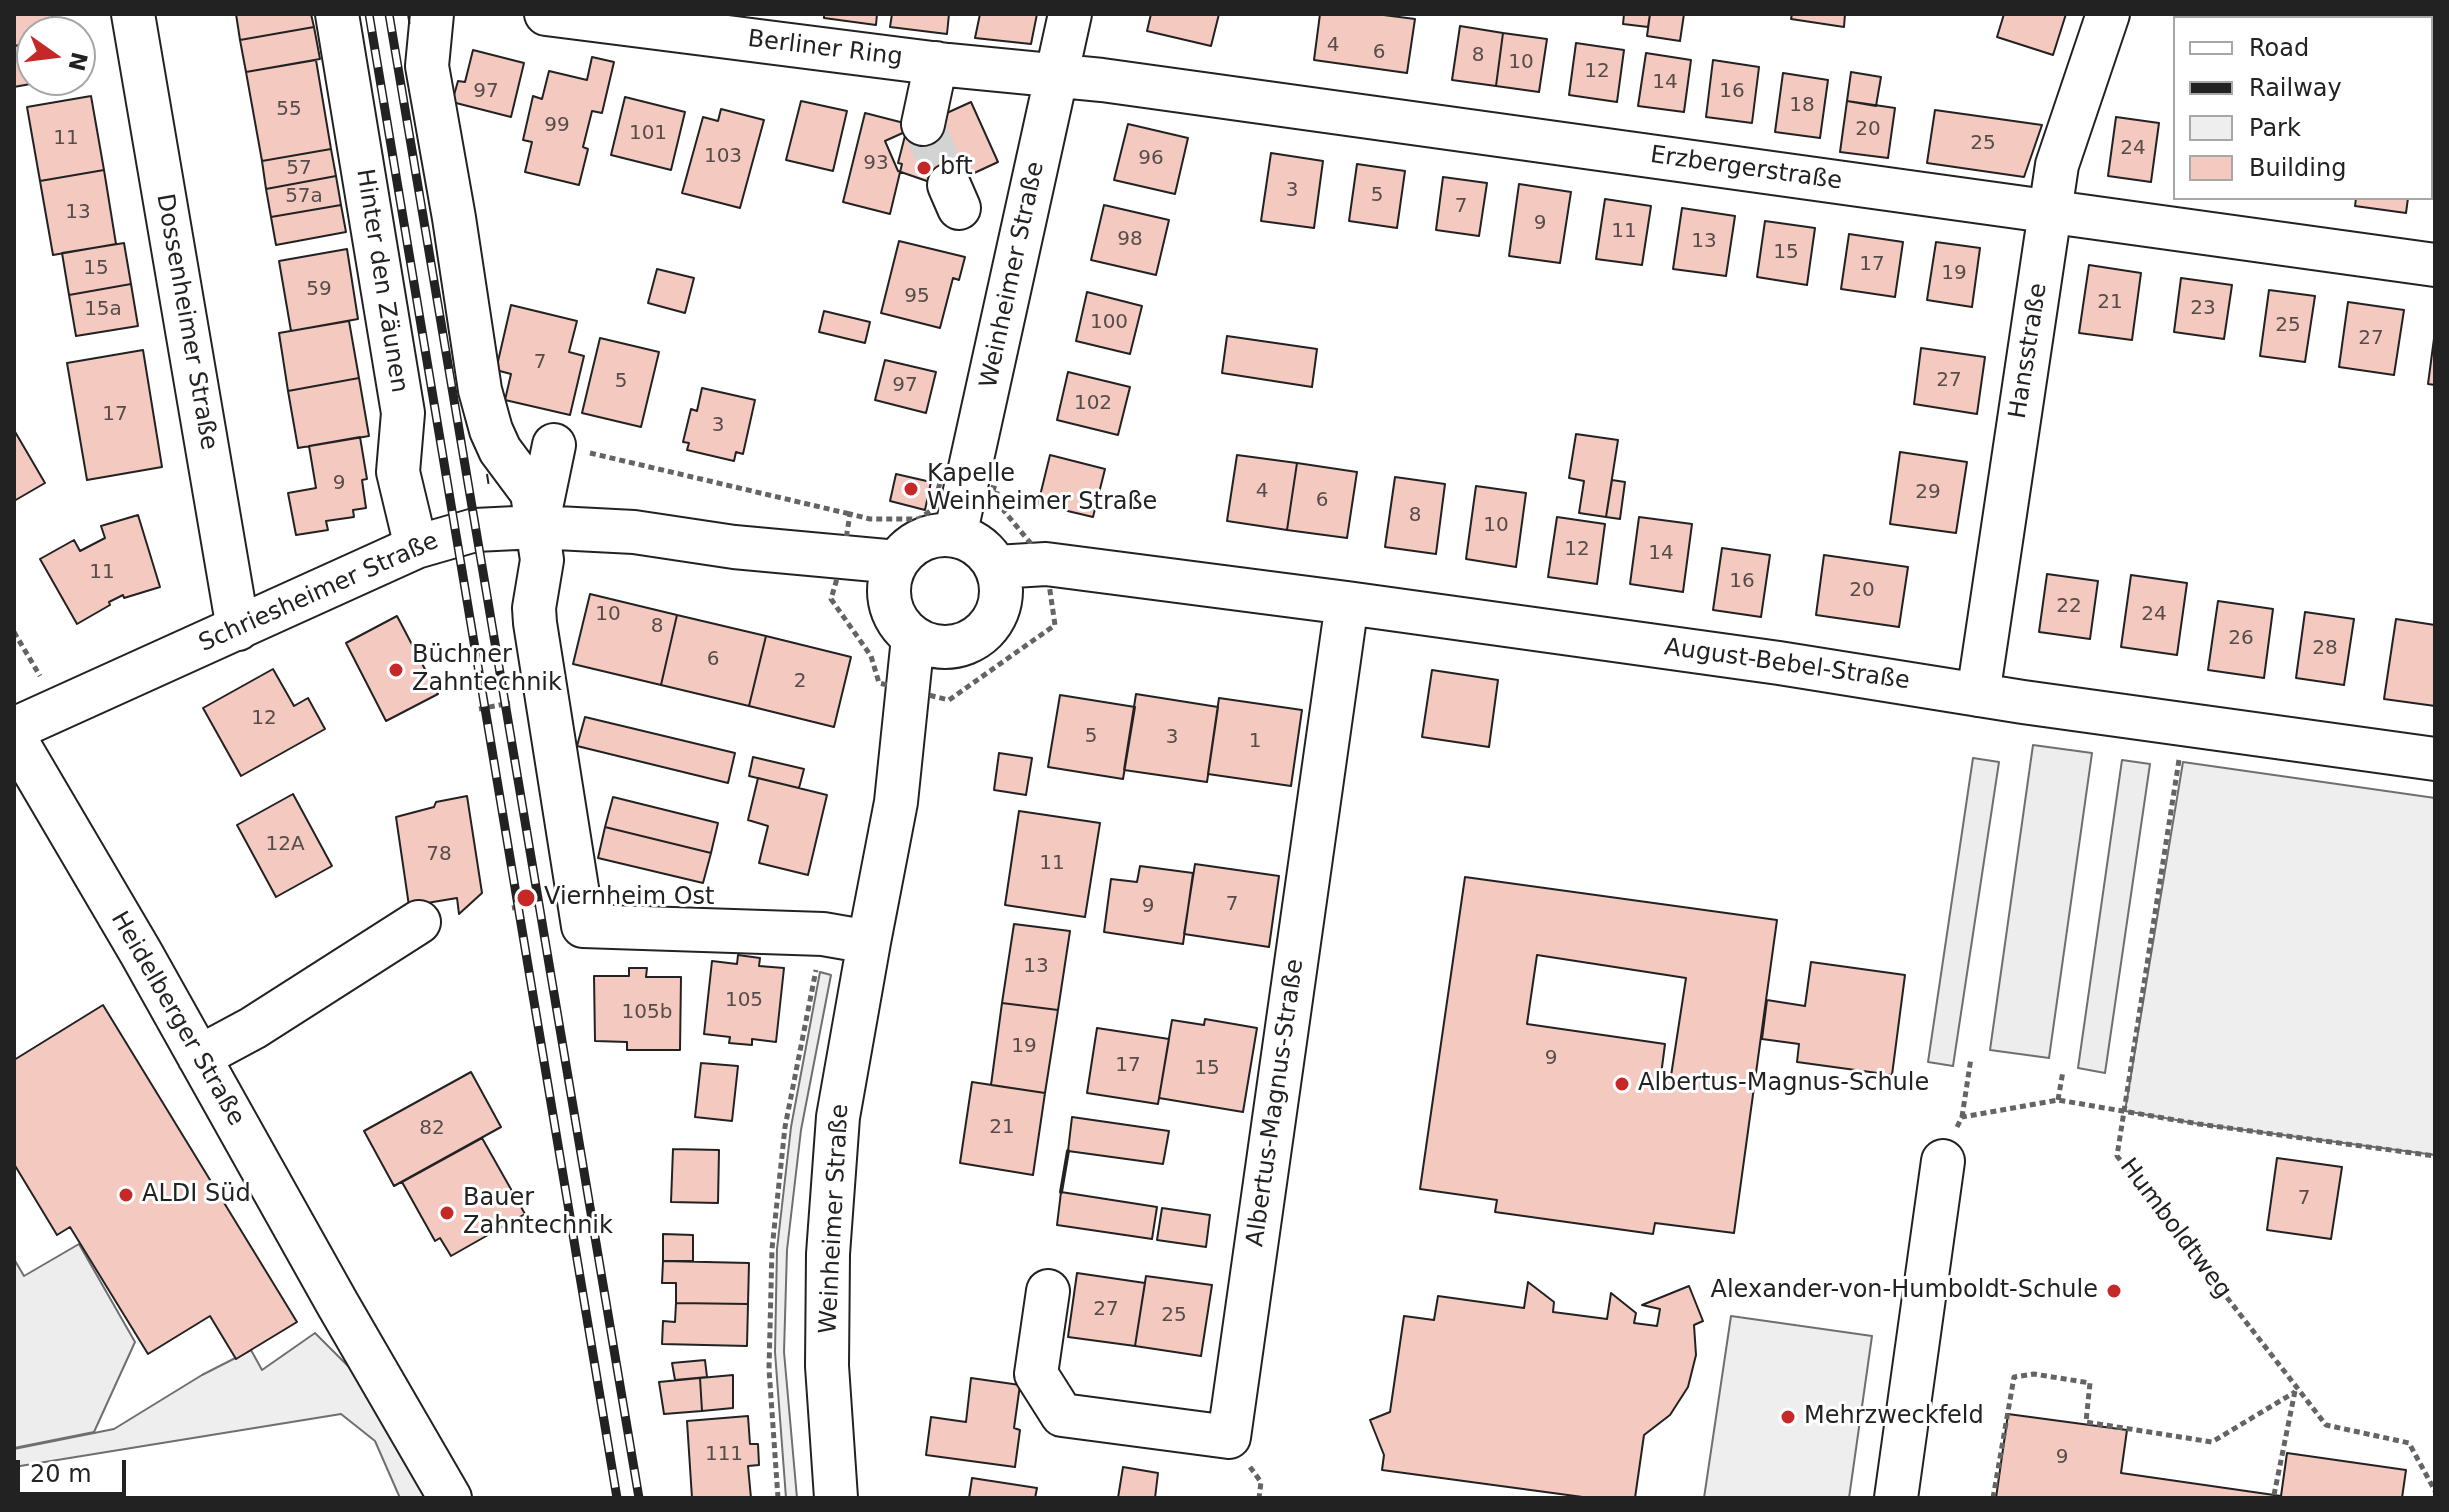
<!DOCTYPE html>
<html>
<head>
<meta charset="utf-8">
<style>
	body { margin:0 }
	#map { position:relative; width:2449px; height:1512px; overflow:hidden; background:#fff; font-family:"DejaVu Sans",sans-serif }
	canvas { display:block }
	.frame { position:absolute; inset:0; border:16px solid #222; pointer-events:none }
	.legend { position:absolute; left:2173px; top:16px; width:260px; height:184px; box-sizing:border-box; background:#fff; border:2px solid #a7a7a7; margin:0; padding:10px 14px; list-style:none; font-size:24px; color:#222 }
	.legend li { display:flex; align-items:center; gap:16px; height:40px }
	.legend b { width:40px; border:2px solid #a7a7a7 }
	.north { position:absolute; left:16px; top:16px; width:80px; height:80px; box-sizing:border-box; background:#fff; border:2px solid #a7a7a7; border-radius:50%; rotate:104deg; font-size:22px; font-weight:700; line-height:32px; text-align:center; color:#222 }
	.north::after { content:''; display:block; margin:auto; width:28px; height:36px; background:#c62828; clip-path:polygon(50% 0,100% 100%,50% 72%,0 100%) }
	.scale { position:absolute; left:16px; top:1460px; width:110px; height:36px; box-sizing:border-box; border:4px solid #222; border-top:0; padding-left:10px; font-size:24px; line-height:28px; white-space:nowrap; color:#222; -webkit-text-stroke:6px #fff; paint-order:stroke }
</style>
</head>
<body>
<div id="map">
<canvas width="2449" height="1512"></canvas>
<div class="frame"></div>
<ul class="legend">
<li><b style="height:10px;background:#fff"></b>Road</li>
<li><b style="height:10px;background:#222"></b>Railway</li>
<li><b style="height:22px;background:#eee"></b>Park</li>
<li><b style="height:22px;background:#f3c9c0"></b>Building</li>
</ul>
<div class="north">N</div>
<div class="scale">20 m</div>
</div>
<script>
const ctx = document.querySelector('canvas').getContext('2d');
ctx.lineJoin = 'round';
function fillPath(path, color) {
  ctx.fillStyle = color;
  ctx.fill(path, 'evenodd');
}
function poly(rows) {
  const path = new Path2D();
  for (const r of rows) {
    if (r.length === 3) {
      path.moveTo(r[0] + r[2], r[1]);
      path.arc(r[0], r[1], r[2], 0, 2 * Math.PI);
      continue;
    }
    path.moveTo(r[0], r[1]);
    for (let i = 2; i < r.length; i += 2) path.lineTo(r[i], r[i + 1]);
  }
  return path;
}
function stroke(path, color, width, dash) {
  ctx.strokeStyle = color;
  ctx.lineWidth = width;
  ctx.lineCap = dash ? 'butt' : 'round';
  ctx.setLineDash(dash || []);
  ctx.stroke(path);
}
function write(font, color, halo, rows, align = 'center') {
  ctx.font = font + ' "DejaVu Sans",sans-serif';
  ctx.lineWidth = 6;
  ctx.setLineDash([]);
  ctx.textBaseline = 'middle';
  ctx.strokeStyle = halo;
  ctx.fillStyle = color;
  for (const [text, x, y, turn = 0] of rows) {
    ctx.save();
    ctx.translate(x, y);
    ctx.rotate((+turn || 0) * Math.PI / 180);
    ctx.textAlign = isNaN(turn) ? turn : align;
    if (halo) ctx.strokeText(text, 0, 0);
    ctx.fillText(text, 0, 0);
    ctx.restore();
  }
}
const green = poly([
	[2183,762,2435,798,2435,1155,2199,1124,2125,1111,2183,762],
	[820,972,831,975,801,1130,787,1250,784,1352,797,1498,786,1498,775,1352,777,1249,791,1127,820,972],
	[1731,1316,1872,1336,1849,1498,1704,1498,1731,1316],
	[315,1333,368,1386,426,1498,400,1498,375,1441,341,1414,14,1467,14,1449,114,1429,202,1375,251,1350,262,1370,315,1333]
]);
fillPath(green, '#eee');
stroke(green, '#6f6f6f', 2);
const parking = poly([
	[2033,745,2092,753,2049,1058,1990,1050,2033,745],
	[1973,758,1999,762,1953,1066,1928,1062,1973,758],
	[2122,760,2150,764,2105,1073,2078,1068,2122,760],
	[79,1244,135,1342,94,1432,14,1448,14,1259,24,1276,79,1244]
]);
fillPath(parking, '#ededed');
stroke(parking, '#6f6f6f', 2);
const building = poly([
	[14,14,52,14,55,32,32,32,32,43,14,46,14,14],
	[236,14,311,14,314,27,240,40,236,14],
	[824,14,877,14,876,25,824,18,824,14],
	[892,14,949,14,947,34,890,27,892,14],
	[980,14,1037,14,1031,44,975,38,980,14],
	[1151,14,1219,14,1211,46,1147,31,1151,14],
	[1320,14,1376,14,1415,19,1407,73,1314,60,1320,14],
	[1624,14,1650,14,1648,27,1623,24,1624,14],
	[1650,14,1684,14,1680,41,1647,36,1650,14],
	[1792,14,1845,14,1844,27,1791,19,1792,14],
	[2004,14,2066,14,2053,55,1997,37,2004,14],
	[1460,26,1503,33,1496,86,1452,80,1460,26],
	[314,27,320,59,246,72,240,40,314,27],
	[1503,33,1547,39,1539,92,1496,86,1503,33],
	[32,43,32,80,52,80,14,87,14,46,32,43],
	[1576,43,1624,50,1617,102,1569,95,1576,43],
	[473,50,524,63,511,117,452,102,458,81,465,82,473,50],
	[1646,53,1691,60,1684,112,1638,106,1646,53],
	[592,57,614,62,602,113,592,111,583,147,588,149,579,185,525,172,532,142,523,140,533,96,542,99,549,71,587,80,592,57],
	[316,60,331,149,262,161,246,72,316,60],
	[1713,60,1759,67,1752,123,1706,117,1713,60],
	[1851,72,1881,77,1876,106,1847,101,1851,72],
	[1783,73,1828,80,1820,138,1775,132,1783,73],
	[91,96,104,170,40,181,27,107,91,96],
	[625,97,685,112,671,170,611,155,625,97],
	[801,101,847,111,833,171,786,160,801,101],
	[1847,101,1895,108,1888,158,1840,152,1847,101],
	[971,102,998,162,944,187,898,171,885,141,971,102],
	[721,109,764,120,740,208,682,193,703,117,718,121,721,109],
	[1935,110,2042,125,2024,177,1927,163,1935,110],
	[865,113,908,124,898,163,902,164,890,214,843,202,865,113],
	[2116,117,2159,123,2151,182,2108,176,2116,117],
	[1128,124,1188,138,1175,194,1114,180,1128,124],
	[331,149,336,176,266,189,262,161,331,149],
	[1271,153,1323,161,1314,228,1261,221,1271,153],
	[1357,164,1405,171,1397,228,1349,221,1357,164],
	[104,170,116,244,53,255,40,181,104,170],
	[336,176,341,205,271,217,266,189,336,176],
	[1443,177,1487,183,1479,236,1436,230,1443,177],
	[1519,184,1571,192,1560,263,1509,256,1519,184],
	[2356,198,2408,198,2406,213,2355,206,2356,198],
	[1605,199,1651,206,1642,265,1596,259,1605,199],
	[341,205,346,232,276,245,271,217,341,205],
	[1104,205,1169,220,1156,275,1091,260,1104,205],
	[1682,208,1735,216,1726,276,1673,269,1682,208],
	[1765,221,1815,228,1807,285,1757,277,1765,221],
	[1849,234,1903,242,1895,297,1841,289,1849,234],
	[899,241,965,257,959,280,953,278,940,328,881,313,899,241],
	[1936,242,1980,248,1972,307,1927,300,1936,242],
	[124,243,131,284,69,295,62,253,124,243],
	[347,249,358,319,291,331,279,261,347,249],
	[2089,265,2141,273,2132,340,2079,333,2089,265],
	[657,269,694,278,685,313,648,303,657,269],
	[2181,278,2232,285,2224,339,2174,332,2181,278],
	[131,284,138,326,76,336,69,295,131,284],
	[2269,290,2315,296,2305,362,2260,356,2269,290],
	[1087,292,1142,306,1130,354,1076,341,1087,292],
	[2348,302,2404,310,2394,375,2339,367,2348,302],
	[511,305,577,321,569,352,584,356,570,415,505,400,511,374,496,370,511,305],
	[824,311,870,322,865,343,819,332,824,311],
	[349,321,359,378,288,391,279,333,349,321],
	[2435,331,2435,385,2428,384,2435,331],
	[1227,336,1317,349,1312,387,1222,373,1227,336],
	[600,338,659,352,641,427,582,413,600,338],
	[1921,348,1985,357,1977,414,1914,404,1921,348],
	[143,350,162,467,87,480,67,363,143,350],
	[885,360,936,372,926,413,875,400,885,360],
	[1068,372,1130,387,1118,435,1057,420,1068,372],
	[359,378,369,436,298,448,288,391,359,378],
	[702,388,755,400,743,454,736,452,734,461,687,450,689,443,683,442,691,409,697,411,702,388],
	[14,430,45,483,14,501,14,430],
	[1576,434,1618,440,1606,517,1579,513,1584,481,1569,478,1576,434],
	[360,437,367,479,362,480,366,508,353,510,354,517,326,521,328,530,296,535,288,493,316,488,309,446,360,437],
	[1900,452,1967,462,1956,533,1890,524,1900,452],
	[1050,455,1105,469,1093,517,1038,504,1050,455],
	[1237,455,1297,463,1287,530,1227,521,1237,455],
	[1297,463,1357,472,1347,538,1287,530,1297,463],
	[896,474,931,482,925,510,890,501,896,474],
	[1395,477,1445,484,1436,554,1385,547,1395,477],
	[1612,480,1625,482,1620,519,1606,517,1612,480],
	[1476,486,1526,493,1516,567,1466,559,1476,486],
	[138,515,160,587,124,598,123,595,109,602,110,605,77,624,40,559,74,540,80,551,105,538,101,526,138,515],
	[1557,517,1605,524,1597,584,1548,577,1557,517],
	[1639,517,1692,524,1683,592,1630,584,1639,517],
	[1722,548,1770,555,1761,617,1713,610,1722,548],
	[1824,555,1908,567,1899,627,1816,615,1824,555],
	[2047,574,2098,581,2090,639,2039,632,2047,574],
	[2131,575,2187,583,2177,655,2121,647,2131,575],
	[590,594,677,615,661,685,573,664,590,594],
	[2218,601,2273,609,2264,678,2208,670,2218,601],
	[2305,612,2354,619,2344,685,2296,678,2305,612],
	[677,615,766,636,749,706,661,685,677,615],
	[397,616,438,694,386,721,346,643,397,616],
	[2396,619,2435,625,2435,706,2384,699,2396,619],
	[766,636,851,657,834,727,749,706,766,636],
	[273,669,294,706,308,698,325,729,241,776,203,708,273,669],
	[1432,670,1498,680,1489,747,1422,737,1432,670],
	[1136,694,1218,707,1207,782,1124,770,1136,694],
	[1060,695,1135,707,1123,779,1048,767,1060,695],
	[1219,698,1302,710,1291,786,1208,774,1219,698],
	[585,717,735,753,728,783,577,746,585,717],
	[999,753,1032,758,1026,795,994,790,999,753],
	[753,757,804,769,799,788,749,776,753,757],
	[758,778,827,795,808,875,759,863,768,826,748,820,758,778],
	[293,794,332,866,276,897,237,825,293,794],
	[467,796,482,893,459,914,457,898,409,906,396,817,434,807,436,802,467,796],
	[613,797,718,823,711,853,605,827,613,797],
	[1019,811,1100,823,1085,917,1005,905,1019,811],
	[605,827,711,853,703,883,598,858,605,827],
	[1195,864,1279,876,1269,947,1184,934,1195,864],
	[1140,866,1193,873,1183,944,1104,932,1111,879,1137,882,1140,866],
	[1465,877,1777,920,1734,1233,1655,1223,1653,1234,1495,1212,1497,1200,1420,1189,1465,877],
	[1537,955,1686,978,1671,1076,1661,1075,1665,1044,1527,1024,1537,955],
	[1014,924,1070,931,1058,1010,1002,1003,1014,924],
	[738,955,760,958,759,966,784,968,776,1042,752,1039,752,1045,729,1043,730,1037,704,1034,712,961,737,964,738,955],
	[1811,962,1905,975,1892,1075,1797,1062,1799,1044,1762,1039,1767,1000,1805,1006,1811,962],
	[629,968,647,968,646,977,681,977,680,1050,627,1050,627,1042,595,1041,594,976,629,976,629,968],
	[1002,1003,1058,1010,1045,1093,991,1085,1002,1003],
	[103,1005,297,1322,236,1359,210,1316,148,1354,70,1227,57,1235,14,1164,14,1060,103,1005],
	[1205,1019,1257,1028,1243,1112,1159,1098,1172,1020,1204,1025,1205,1019],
	[1097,1028,1169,1039,1158,1104,1087,1093,1097,1028],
	[701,1063,738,1066,732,1121,695,1117,701,1063],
	[471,1072,501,1127,394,1186,364,1131,471,1072],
	[972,1082,1045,1093,1033,1175,960,1163,972,1082],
	[1072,1117,1169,1131,1163,1164,1068,1151,1072,1117],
	[482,1138,525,1214,451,1256,440,1238,435,1241,402,1182,482,1138],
	[673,1149,719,1150,718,1203,671,1202,673,1149],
	[2277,1158,2342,1167,2331,1239,2267,1230,2277,1158],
	[1061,1192,1157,1207,1152,1239,1057,1225,1061,1192],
	[1162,1208,1210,1215,1206,1247,1157,1240,1162,1208],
	[663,1234,693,1235,693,1261,663,1261,663,1234],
	[663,1261,749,1263,748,1304,676,1303,676,1283,662,1283,663,1261],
	[1077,1273,1145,1283,1135,1346,1068,1337,1077,1273],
	[1146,1276,1212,1285,1201,1356,1135,1346,1146,1276],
	[1528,1282,1554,1302,1553,1312,1607,1319,1611,1293,1636,1313,1634,1323,1657,1326,1660,1309,1642,1305,1689,1286,1703,1321,1694,1325,1696,1355,1688,1387,1670,1415,1644,1435,1635,1498,1590,1498,1382,1470,1384,1455,1370,1420,1390,1412,1404,1316,1434,1320,1438,1296,1524,1308,1528,1282],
	[676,1303,748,1304,747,1346,662,1344,663,1321,675,1322,676,1303],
	[705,1360,707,1377,675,1380,672,1363,705,1360],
	[733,1375,733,1408,702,1411,700,1378,733,1375],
	[700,1378,702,1411,664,1414,659,1382,700,1378],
	[971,1378,1020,1385,1014,1428,1020,1430,1015,1467,926,1455,931,1417,966,1422,971,1378],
	[2008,1414,2127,1430,2121,1473,2281,1496,2287,1453,2406,1470,2402,1498,1996,1498,2008,1414],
	[748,1416,750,1444,758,1444,759,1465,748,1466,751,1498,692,1498,687,1421,748,1416],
	[1123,1467,1158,1473,1155,1498,1118,1498,1123,1467],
	[972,1478,1037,1488,1035,1498,969,1498,972,1478]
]);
fillPath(building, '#f3c9c0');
stroke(building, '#222', 2);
stroke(poly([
	[923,124,949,185]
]), '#d3d3d3', 42, [42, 21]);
const minor = poly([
	[133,14,238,629],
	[337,14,403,413,398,472,416,547],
	[432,14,427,66,454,218,480,390,491,430,500,450,532,493,542,560,534,608,535,623,583,926,823,934,869,942],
	[546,14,948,65,1102,80,2435,265],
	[923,124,936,63],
	[949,185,959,208],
	[538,522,554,445],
	[945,591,56],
	[955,536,1070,14],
	[996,567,1046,564,1347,603,1779,663,2023,702,2435,759],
	[1978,695,2057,165,2108,14],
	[14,729,416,547,475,530,537,527,634,532,734,547,897,562],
	[14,737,141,953,337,1303,450,1498],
	[199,1057,253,1028,419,922],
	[1048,1291,1036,1374,1062,1415,1229,1437,1347,603],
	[836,1498,827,1366,828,1254,838,1117,869,942,896,802,913,638],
	[1896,1498,1943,1161]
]);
stroke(minor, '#222', 46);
stroke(poly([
	[590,453,850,514],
	[942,475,998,489,995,500,1032,545,1044,550,1055,625,949,700,879,683,871,656,831,599,843,558,850,514,870,519,919,519,933,509,942,475],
	[14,632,40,676],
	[479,709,510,703],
	[2179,760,2117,1156,2326,1425,2409,1443,2435,1491],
	[512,908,542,903],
	[2058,1100,2063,1071],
	[1962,1117,1971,1058],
	[1957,1127,1962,1117,2058,1100,2199,1124,2435,1156],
	[1250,1467,1261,1482,1259,1498],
	[2274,1495,2295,1391],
	[778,1498,769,1369,772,1249,785,1127,816,970],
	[1993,1498,2014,1377,2034,1374,2090,1383,2086,1422,2212,1442,2295,1392]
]), '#646464', 5, [6, 4]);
stroke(minor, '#fff', 42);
const rail = poly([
	[369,14,617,1498],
	[389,14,639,1498]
]);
stroke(rail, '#222', 9);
stroke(rail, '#fff', 6, [18]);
stroke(poly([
	[408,14,410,27],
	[487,474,489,487]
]), '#222', 2, [10, 4]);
stroke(poly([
	[1061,1192,1068,1151]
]), '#222', 4);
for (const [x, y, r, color] of [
	[924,168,8,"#c62828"],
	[911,489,8,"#c62828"],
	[396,670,8,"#c62828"],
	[526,898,10,"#c62828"],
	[1622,1084,8,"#c62828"],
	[126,1195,8,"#c62828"],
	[447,1213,8,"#c62828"],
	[2114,1291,8,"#c62828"],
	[1788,1417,8,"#c62828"]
]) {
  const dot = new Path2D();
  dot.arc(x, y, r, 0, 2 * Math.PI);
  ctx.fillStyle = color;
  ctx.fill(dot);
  stroke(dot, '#fff', 3);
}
write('20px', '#564c4a', null, [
	["4",1333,46],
	["6",1379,53],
	["8",1478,56],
	["10",1521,63],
	["12",1597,72],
	["14",1665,83],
	["97",486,92],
	["16",1732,92],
	["18",1802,106],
	["55",289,110],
	["99",557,126],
	["20",1868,130],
	["101",648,134],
	["11",66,139],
	["25",1983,144],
	["24",2133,149],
	["103",723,157],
	["96",1151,159],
	["93",876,164],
	["57",299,169],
	["3",1292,191],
	["5",1377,196],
	["57a",304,197],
	["7",1461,207],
	["13",78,213],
	["9",1540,224],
	["11",1624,232],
	["98",1130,240],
	["13",1704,242],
	["15",1786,253],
	["17",1872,265],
	["15",96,269],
	["19",1954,274],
	["59",319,290],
	["95",917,297],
	["21",2110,303],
	["23",2203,309],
	["15a",103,310],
	["100",1109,323],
	["25",2288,326],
	["27",2371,339],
	["7",540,363],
	["27",1949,381],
	["5",621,382],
	["97",905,386],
	["102",1093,404],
	["17",115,415],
	["3",718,426],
	["9",339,484],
	["4",1262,492],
	["29",1928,493],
	["6",1322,501],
	["8",1415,516],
	["10",1496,526],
	["12",1577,550],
	["14",1661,554],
	["11",102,573],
	["16",1742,582],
	["20",1862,591],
	["22",2069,607],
	["10",608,615],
	["24",2154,615],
	["8",657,627],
	["26",2241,639],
	["28",2325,649],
	["6",713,660],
	["2",800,682],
	["12",264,719],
	["5",1091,737],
	["3",1172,738],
	["1",1255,742],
	["12A",285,845],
	["78",439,855],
	["11",1052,864],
	["7",1232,905],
	["9",1148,907],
	["13",1036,967],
	["105",744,1001],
	["105b",647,1013],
	["19",1024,1047],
	["9",1551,1059],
	["17",1128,1066],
	["15",1207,1069],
	["21",1002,1128],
	["82",432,1129],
	["7",2304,1199],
	["27",1106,1310],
	["25",1174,1316],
	["111",724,1455],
	["9",2062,1458]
]);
write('24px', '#222', '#fff', [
	["Berliner Ring",825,49,7],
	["Erzbergerstraße",1746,169,8],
	["Weinheimer Straße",1013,275,-78],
	["Hinter den Zäunen",381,281,81],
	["Dossenheimer Straße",186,322,80],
	["Hansstraße",2029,351,-81],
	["Schriesheimer Straße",319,593,-24],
	["August-Bebel-Straße",1787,665,8],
	["Heidelberger Straße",177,1019,60],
	["Albertus-Magnus-Straße",1276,1103,-82],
	["Weinheimer Straße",835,1219,-87],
	["Humboldtweg",2175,1229,53]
]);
write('24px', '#222', '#fff', [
	["bft",940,168],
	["Kapelle",927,475],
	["Weinheimer Straße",927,503],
	["Büchner",412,656],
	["Zahntechnik",412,684],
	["Viernheim Ost",544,898],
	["Albertus-Magnus-Schule",1638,1084],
	["ALDI Süd",142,1195],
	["Bauer",463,1199],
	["Zahntechnik",463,1227],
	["Alexander-von-Humboldt-Schule",2098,1291,"right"],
	["Mehrzweckfeld",1804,1417]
], 'left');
</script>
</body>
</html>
